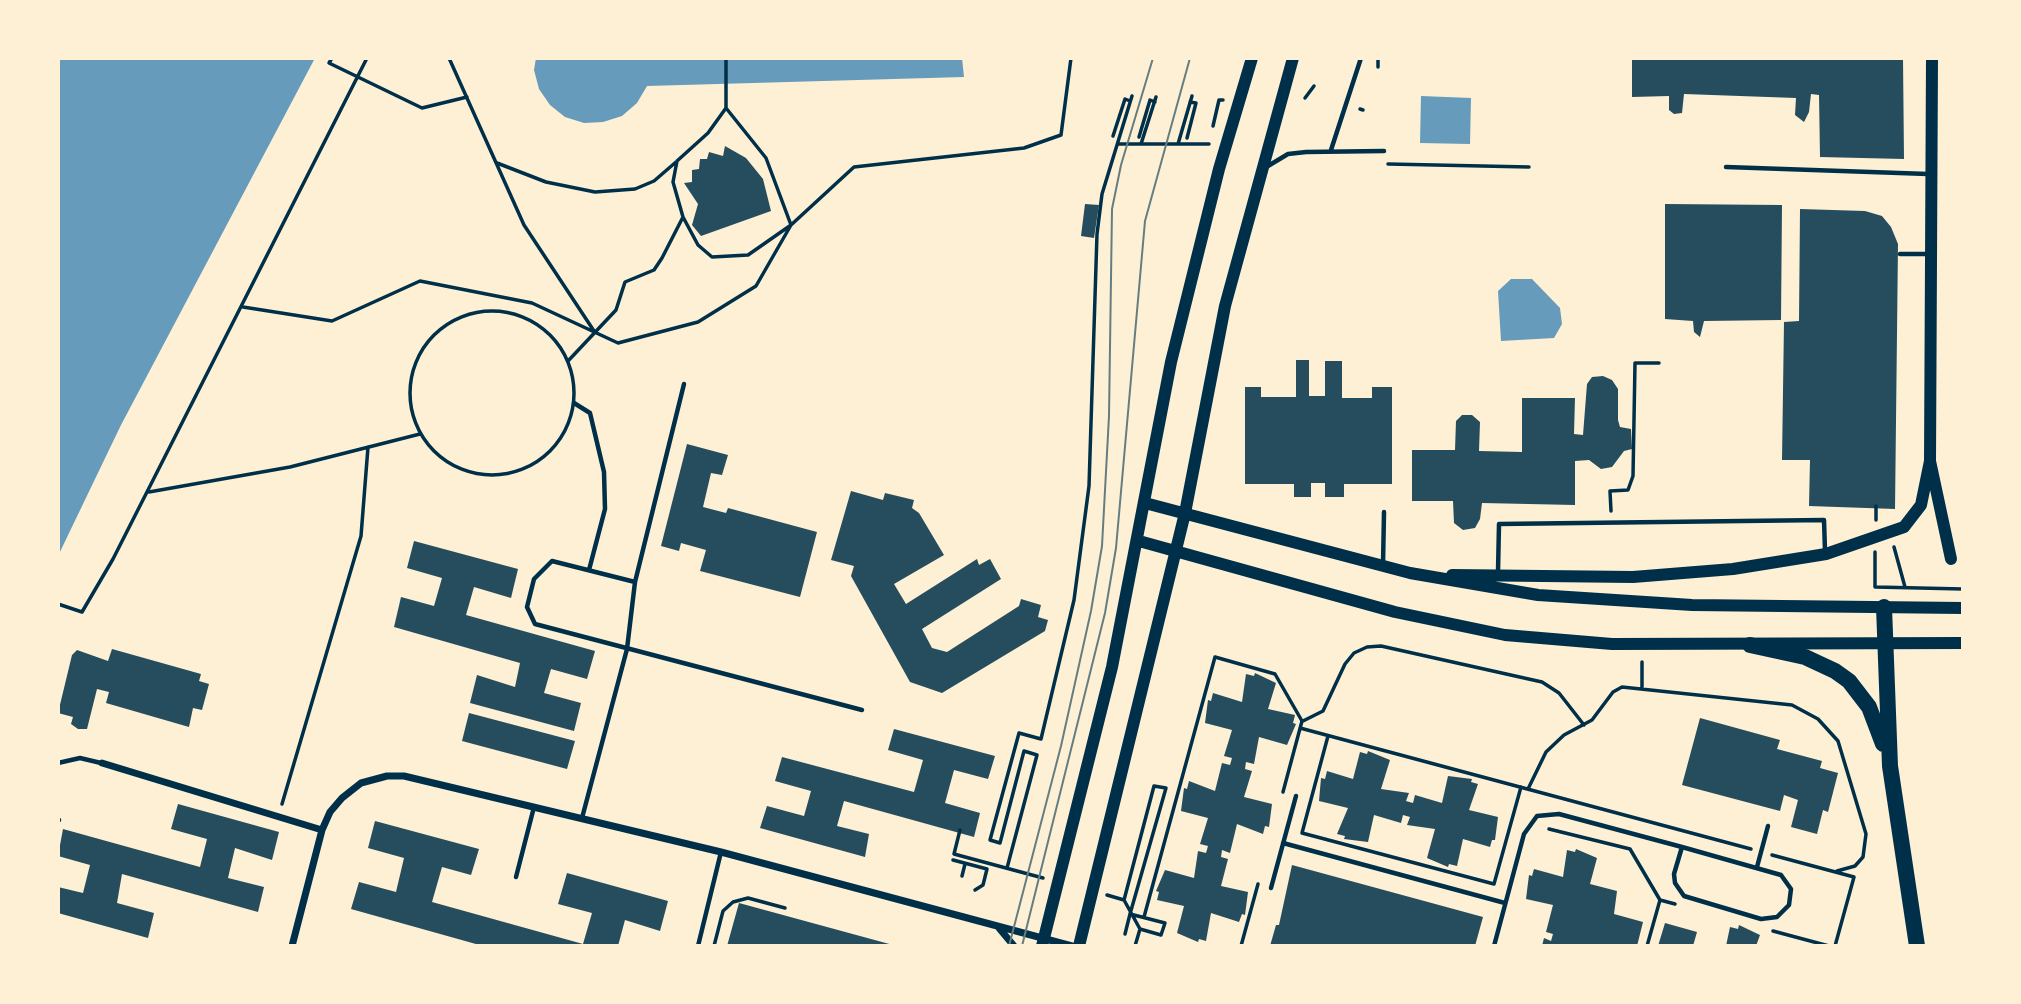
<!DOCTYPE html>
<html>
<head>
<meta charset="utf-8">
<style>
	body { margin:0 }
	#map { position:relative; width:2021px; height:1004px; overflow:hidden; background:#fdf0d5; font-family:Montserrat,sans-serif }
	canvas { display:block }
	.frame { position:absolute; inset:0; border:60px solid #fdf0d5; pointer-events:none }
</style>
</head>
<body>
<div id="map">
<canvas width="2021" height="1004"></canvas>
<div class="frame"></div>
</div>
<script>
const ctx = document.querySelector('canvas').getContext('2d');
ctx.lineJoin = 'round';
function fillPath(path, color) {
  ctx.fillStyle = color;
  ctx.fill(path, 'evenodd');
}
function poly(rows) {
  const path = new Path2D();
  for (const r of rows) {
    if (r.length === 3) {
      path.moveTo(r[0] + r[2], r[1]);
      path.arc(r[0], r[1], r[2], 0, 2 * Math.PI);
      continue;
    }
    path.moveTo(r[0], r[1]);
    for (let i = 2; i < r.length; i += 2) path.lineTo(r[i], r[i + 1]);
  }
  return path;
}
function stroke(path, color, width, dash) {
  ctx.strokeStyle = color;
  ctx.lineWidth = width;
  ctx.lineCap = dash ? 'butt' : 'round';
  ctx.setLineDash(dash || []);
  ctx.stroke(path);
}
fillPath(poly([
	[58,58,315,58,121,425,58,556],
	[536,58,962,58,964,77,647,86,637,103,622,116,603,122,584,123,565,117,550,105,539,89,534,70],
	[1421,96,1471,98,1470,144,1420,143],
	[1511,279,1532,279,1560,308,1562,324,1554,338,1501,341,1498,291]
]), '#669bbc');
fillPath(poly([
	[1632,58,1903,58,1904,159,1820,157,1819,95,1811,94,1809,112,1804,122,1795,115,1796,98,1684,94,1682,113,1674,114,1669,110,1669,96,1632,97],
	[725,146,746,158,763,179,771,211,701,236,692,225,698,204,684,183,692,182,692,170,699,169,700,159,707,159,709,152,723,156],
	[1085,204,1099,205,1094,238,1081,236],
	[1665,204,1782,205,1781,320,1704,321,1700,337,1694,332,1693,321,1665,319],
	[1800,209,1865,211,1882,216,1891,227,1898,244,1895,509,1809,506,1810,460,1782,460,1784,322,1799,321],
	[1296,360,1309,360,1309,396,1325,396,1325,361,1342,361,1342,398,1372,398,1372,387,1392,387,1392,484,1344,484,1344,497,1325,497,1325,483,1311,483,1311,497,1294,497,1294,484,1245,484,1245,387,1261,387,1261,397,1296,397],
	[1603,376,1612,380,1618,389,1618,420,1620,427,1631,429,1632,449,1624,451,1612,467,1601,469,1589,460,1575,461,1575,505,1482,503,1480,519,1475,528,1463,530,1454,523,1453,501,1412,501,1412,450,1455,450,1456,421,1462,415,1472,415,1480,422,1479,451,1522,452,1522,398,1575,398,1574,434,1583,435,1587,384,1592,377],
	[687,444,728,455,722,475,711,473,703,507,726,513,728,508,817,532,800,597,700,571,706,550,681,543,679,551,661,546],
	[851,491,883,500,885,493,914,500,912,508,919,513,944,555,894,584,906,604,977,559,979,565,990,559,1001,579,922,629,932,648,947,652,1019,606,1021,599,1041,605,1038,617,1048,620,1045,631,942,693,910,682,851,576,854,566,831,560],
	[414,541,518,569,511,598,474,587,466,615,595,651,587,679,551,669,544,693,581,703,574,731,470,703,477,675,515,687,520,663,394,627,401,597,434,606,442,578,407,568],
	[112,649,201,674,199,681,209,684,202,710,193,708,189,727,106,703,109,692,97,689,87,729,78,729,71,724,73,717,58,713,72,655,77,650,108,661],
	[1255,673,1276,683,1268,709,1295,715,1293,723,1296,724,1287,745,1259,737,1254,764,1246,762,1245,769,1252,771,1244,797,1272,804,1269,827,1265,826,1263,834,1237,824,1230,853,1222,850,1221,857,1228,859,1221,886,1248,892,1245,915,1242,914,1239,922,1211,913,1206,941,1199,939,1198,942,1177,933,1184,906,1157,900,1159,892,1156,891,1165,870,1194,878,1198,851,1206,853,1208,846,1200,844,1208,818,1181,811,1184,788,1187,789,1189,781,1215,791,1222,763,1230,765,1232,758,1224,756,1232,730,1205,723,1208,700,1211,701,1213,693,1242,702,1246,674,1254,676],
	[469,713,575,741,567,769,462,741],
	[1700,718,1780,740,1777,749,1822,761,1820,768,1838,773,1828,812,1823,810,1817,834,1791,827,1798,800,1784,795,1780,811,1682,785],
	[894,729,995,756,988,779,954,770,945,803,980,813,974,837,844,801,837,826,869,834,865,857,760,828,767,806,804,816,811,791,775,781,782,757,914,792,923,760,888,750],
	[1368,751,1390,760,1381,789,1409,793,1406,801,1413,803,1415,795,1442,803,1448,776,1472,779,1471,782,1478,784,1469,810,1498,817,1495,840,1492,840,1490,847,1463,839,1457,866,1449,864,1448,867,1427,858,1435,829,1407,825,1410,817,1403,815,1401,823,1374,815,1368,842,1344,839,1345,836,1337,834,1348,808,1319,801,1321,778,1325,779,1327,771,1353,779,1360,752,1367,754],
	[178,804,279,832,272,860,235,848,228,878,264,887,258,912,122,874,117,903,154,913,148,938,58,913,58,887,83,893,90,865,58,856,63,829,200,867,207,839,171,829],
	[375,821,479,849,471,875,442,867,432,902,583,944,592,913,558,904,567,873,668,901,660,931,625,920,618,946,483,946,351,909,359,882,396,892,404,858,368,848],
	[1576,849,1597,858,1590,884,1617,891,1614,914,1643,922,1637,946,1542,946,1544,938,1551,941,1553,934,1546,932,1553,905,1526,899,1529,875,1532,876,1534,869,1563,877,1567,850,1575,852],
	[1292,865,1483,917,1475,946,1270,946,1276,925,1279,925],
	[739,903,893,945,893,946,727,946],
	[1665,923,1697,932,1693,946,1658,946],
	[1739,925,1760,935,1756,946,1726,946,1730,927,1738,929]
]), '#264d5e');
stroke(poly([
	[332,58,329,63,422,108,467,97],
	[449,58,524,225,594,331],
	[1378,67,1378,58],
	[1305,98,1314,86],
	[1360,109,1363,110],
	[1213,126,1219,100,1223,100],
	[1113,136,1125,99,1130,101],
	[1139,137,1150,100,1155,102],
	[1187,138,1196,103,1190,102],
	[1118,144,1209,144],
	[1141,144,1156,97],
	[1178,144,1192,96],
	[497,163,546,182,595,192,635,189,654,181,676,162],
	[1388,164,1529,167],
	[683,217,698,245,712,257,748,255,791,225,854,167,1024,148,1061,135,1071,58],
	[243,307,332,321,420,281,532,303,618,343,698,322,756,286,791,225,766,158,726,108],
	[492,393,82],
	[568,361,616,310,625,282,654,270,662,258,683,217,673,182,677,161,708,133,726,108,726,58],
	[149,492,290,467,420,434],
	[1611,511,1610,491,1628,490,1633,476,1635,363,1659,363],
	[1876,520,1876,506],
	[1894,547,1905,587],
	[1875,552,1875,587,1963,589],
	[58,604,82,612,113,559,367,58],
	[1642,687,1642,662],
	[1303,721,1323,711,1345,664,1354,653,1367,647,1381,646,1542,682,1559,693,1584,725],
	[1300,728,1751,849],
	[1328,736,1302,833,1494,884,1521,787],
	[1528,789,1546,752,1564,735,1592,720,1613,692,1622,687,1792,705,1818,719,1838,741,1866,834,1863,857,1855,866,1837,871],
	[282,804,361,536,368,447],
	[1549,829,1630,849,1660,900,1647,946],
	[960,830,954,854,1043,878],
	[1772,855,1854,877,1835,946],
	[953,860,987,869,983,885,975,890],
	[1007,868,1037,755,1024,751,1000,843,990,840,1019,733,1041,739,1074,600,1089,486,1097,234,1102,194,1132,96],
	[962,876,965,864],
	[1107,895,1124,900,1140,929,1135,946],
	[1124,900,1154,786,1166,788,1130,914],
	[1660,900,1675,904],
	[1144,917,1215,657,1275,674,1302,721,1283,792],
	[1773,931,1829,946],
	[1125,934,1130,914,1165,923,1161,935,1140,929],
	[714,946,723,911,733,902,748,898,785,908],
	[1241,946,1258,884]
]), '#003049', 3.5);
stroke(poly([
	[1331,150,1361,58],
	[1268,166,1288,154,1306,152,1384,151],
	[1726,167,1928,174],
	[1900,254,1931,254],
	[574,403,590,413,604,472,605,509,589,570],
	[1383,565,1384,512],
	[1498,572,1499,524,1824,520,1825,551],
	[635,582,552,561,534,579,527,607,535,624,862,710],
	[58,763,80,758,101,763],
	[582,818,627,649,635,582,684,384],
	[58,820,59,820],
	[1283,843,1505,903],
	[1682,847,1781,875,1791,889,1789,905,1777,917,1761,919,1684,896,1675,883,1674,874,1682,847],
	[1757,867,1768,826],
	[516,877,534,807],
	[1271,888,1296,796],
	[698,946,721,852],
	[1494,946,1524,834,1537,816,1559,814,1682,847]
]), '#003049', 4.5);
stroke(poly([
	[102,763,322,830],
	[999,928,1014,946],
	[292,946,322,830,330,812,342,798,361,783,387,776,404,776,721,852,1072,946]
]), '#003049', 7);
stroke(poly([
	[1932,58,1930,461,1951,559],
	[1145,503,1410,573,1538,595,1692,605,1963,608],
	[1139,541,1395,612,1505,635,1612,644,1963,643],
	[1452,575,1633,577,1733,569,1826,554,1904,527,1921,505,1930,461],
	[1042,946,1112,667,1171,362,1219,169,1252,58],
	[1079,946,1185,513,1225,306,1293,58]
]), '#003049', 12);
stroke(poly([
	[1884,607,1890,766,1917,946],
	[1750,645,1805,657,1835,671,1849,681,1869,707,1883,744]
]), '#003049', 16);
stroke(poly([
	[1009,946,1061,746,1091,611,1102,546,1109,416,1112,209,1121,165,1153,58],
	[1022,946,1105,613,1116,548,1145,221,1190,58]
]), '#657d81', 2);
</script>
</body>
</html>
